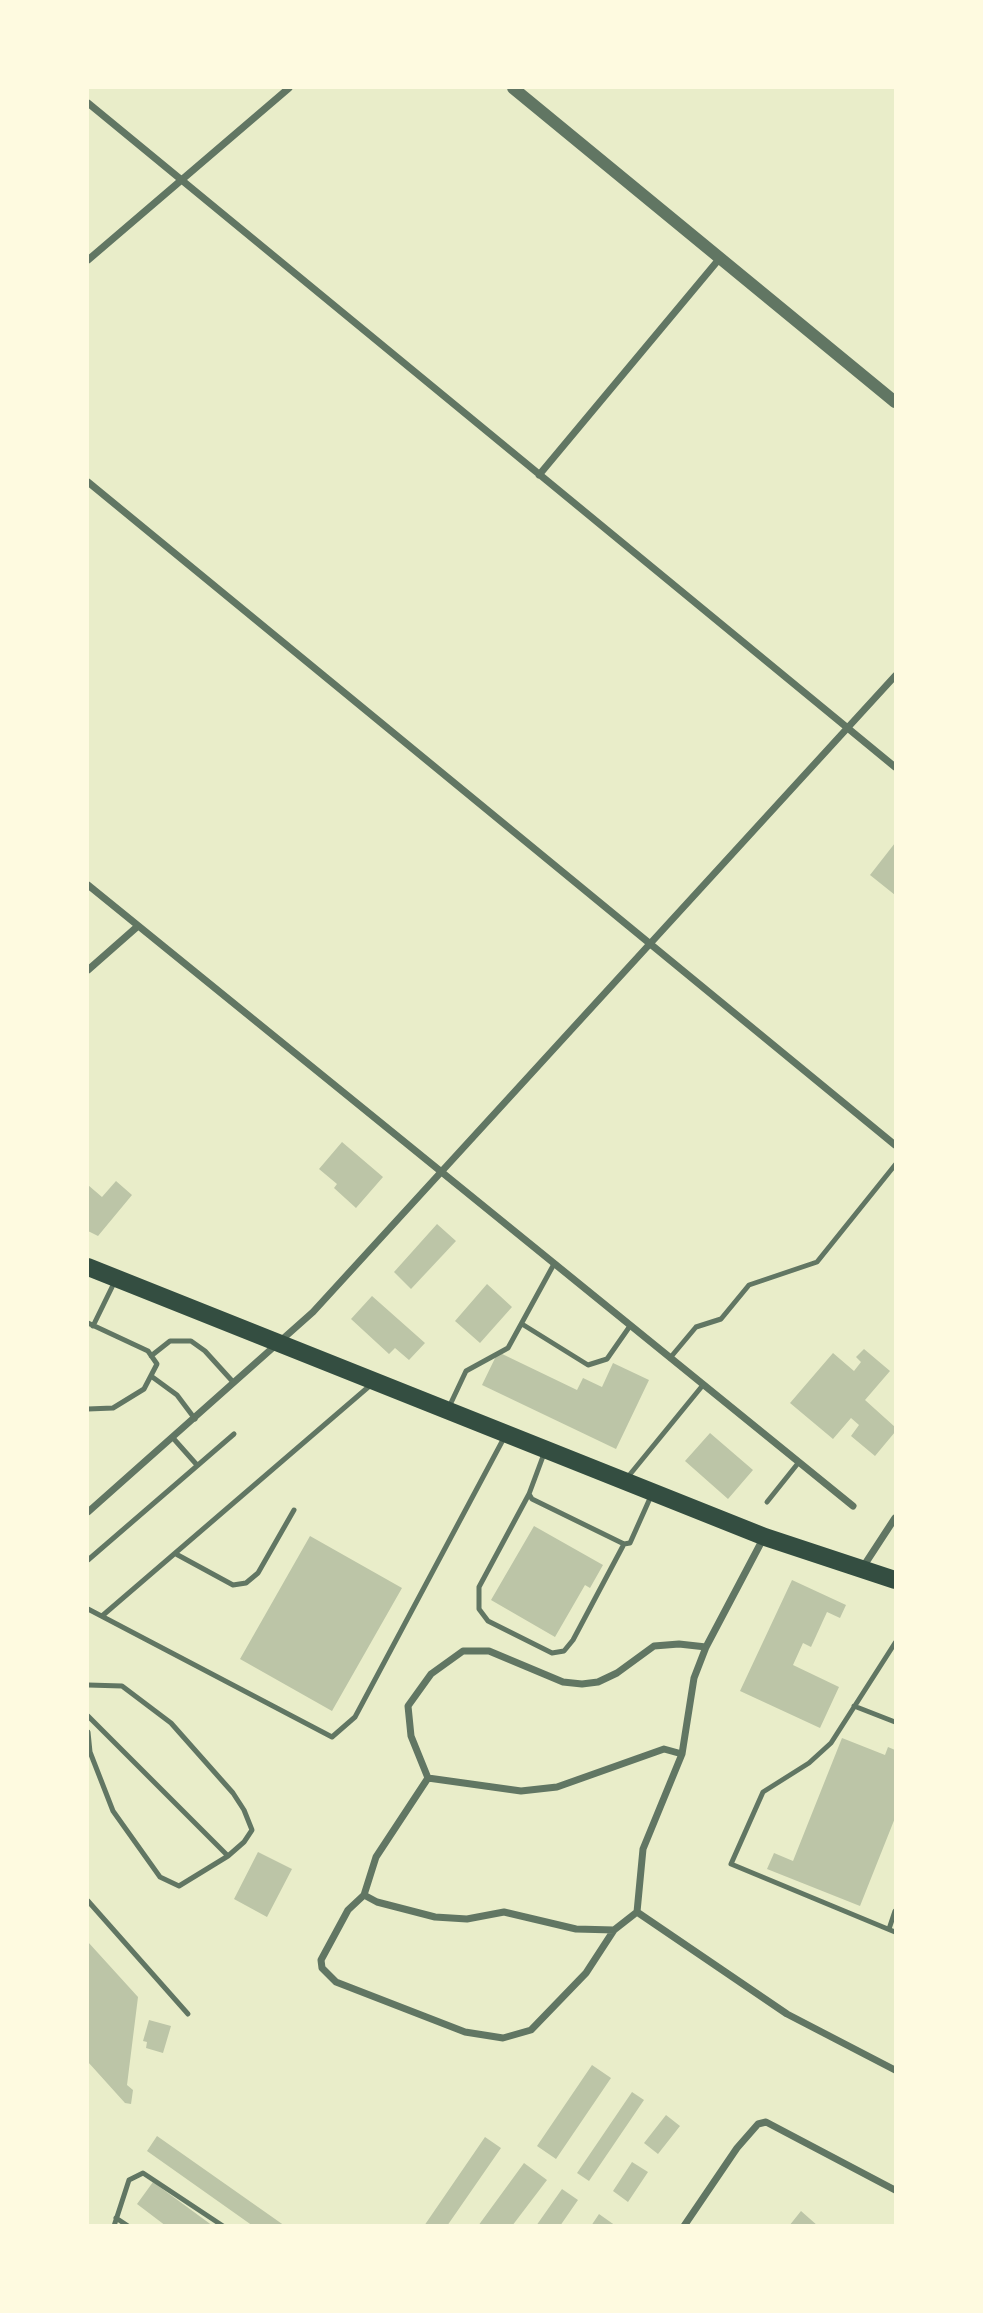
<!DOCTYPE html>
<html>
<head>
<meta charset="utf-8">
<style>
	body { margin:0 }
	#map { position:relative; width:983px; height:2313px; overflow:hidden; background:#e9edc9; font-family:Cabin,sans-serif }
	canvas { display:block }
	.frame { position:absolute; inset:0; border:89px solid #fefae0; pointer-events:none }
</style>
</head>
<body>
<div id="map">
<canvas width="983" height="2313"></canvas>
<div class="frame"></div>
</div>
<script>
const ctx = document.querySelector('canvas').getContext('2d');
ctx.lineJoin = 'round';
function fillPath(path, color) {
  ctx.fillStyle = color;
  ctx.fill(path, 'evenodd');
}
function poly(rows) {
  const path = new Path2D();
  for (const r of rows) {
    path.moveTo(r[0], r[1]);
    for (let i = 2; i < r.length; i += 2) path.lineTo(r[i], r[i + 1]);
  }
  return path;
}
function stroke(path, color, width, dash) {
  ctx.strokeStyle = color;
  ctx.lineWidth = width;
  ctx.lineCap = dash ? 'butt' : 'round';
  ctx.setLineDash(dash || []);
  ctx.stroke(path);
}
fillPath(poly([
	[895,843,895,895,870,875],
	[342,1142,383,1177,356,1208,334,1188,337,1184,319,1169],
	[116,1181,132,1195,98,1236,88,1231,88,1185,102,1197],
	[437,1224,456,1241,411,1289,394,1272],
	[487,1284,512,1307,480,1343,455,1321],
	[372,1296,425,1343,409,1360,395,1348,389,1354,351,1319],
	[864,1349,890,1371,865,1400,895,1427,895,1432,875,1456,851,1436,859,1425,851,1418,833,1439,790,1403,833,1353,854,1371,861,1362,856,1357],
	[498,1352,577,1390,583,1378,602,1387,613,1363,649,1380,616,1449,482,1385],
	[710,1433,753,1470,728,1499,685,1461],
	[534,1526,603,1565,590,1588,585,1585,555,1637,491,1600],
	[310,1536,402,1588,332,1711,240,1659],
	[792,1580,846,1605,840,1618,827,1612,811,1647,803,1643,793,1665,839,1687,820,1728,740,1691],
	[842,1738,885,1755,888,1747,895,1750,895,1818,860,1906,767,1869,774,1853,793,1861],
	[258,1852,292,1869,267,1917,234,1899],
	[88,1942,138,1997,127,2085,133,2090,131,2104,125,2103,88,2062],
	[149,2020,171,2026,163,2053,146,2048,147,2042,143,2041],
	[592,2065,611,2078,556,2159,537,2146],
	[632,2092,644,2100,589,2181,577,2173],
	[666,2115,680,2126,658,2154,644,2143],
	[157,2136,285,2226,253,2226,147,2151],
	[485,2137,501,2148,447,2226,424,2226],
	[632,2162,648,2172,628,2202,613,2191],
	[524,2163,547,2180,512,2226,478,2226],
	[153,2182,213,2226,166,2226,137,2204],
	[562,2189,578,2200,560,2226,536,2226],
	[801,2211,818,2226,789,2226],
	[599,2214,616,2226,591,2226]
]), '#bcc5a7');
stroke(poly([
	[88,1323,148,1351,157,1364,144,1389,113,1408,88,1409],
	[522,1324,588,1365,607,1359,630,1326],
	[93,1326,115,1281],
	[151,1356,170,1341,191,1341,205,1351,234,1383],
	[670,1358,696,1327,721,1319,749,1285,817,1262,895,1165],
	[151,1376,177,1395,195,1419],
	[449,1407,466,1371,508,1348,554,1264],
	[173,1438,197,1465],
	[545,1451,529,1494,532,1499,624,1544,630,1543,651,1496],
	[627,1478,703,1385],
	[529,1494,479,1587,479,1609,488,1621,552,1653,564,1651,573,1640,624,1544],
	[767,1502,799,1462],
	[176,1554,233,1585,246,1583,258,1573,294,1510],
	[88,1560,234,1434],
	[88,1609,332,1737,355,1717,505,1436],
	[102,1616,373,1383],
	[895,1643,831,1743,809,1763,763,1792,731,1864,895,1932],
	[88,1685,122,1686,171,1723,233,1793,244,1810,252,1830,244,1842,228,1856],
	[854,1706,895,1722],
	[88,1716,228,1856,179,1886,160,1877,113,1811,90,1752,88,1732],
	[88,1901,188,2014],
	[889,1929,895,1911],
	[116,2218,128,2226],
	[114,2226,129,2180,143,2173,223,2226]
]), '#617663', 5);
stroke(poly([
	[88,103,895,767],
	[88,260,289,88],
	[539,475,720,258],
	[88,482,895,1145],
	[88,885,853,1506],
	[88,970,138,926],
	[88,1512,313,1312,895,676],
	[863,1567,895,1518],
	[682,1754,664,1749,557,1787,521,1791,428,1778,376,1857,364,1895,348,1910,321,1960,322,1968,336,1982,465,2032,503,2038,531,2030,586,1973,614,1930,637,1912,643,1849,682,1754,694,1678,706,1647,764,1537],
	[428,1778,411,1736,408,1706,431,1674,463,1651,489,1651,563,1682,582,1684,598,1682,617,1673,654,1646,679,1644,706,1647],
	[364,1895,377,1902,435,1917,467,1919,504,1912,576,1929,614,1930],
	[637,1912,787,2014,895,2070],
	[684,2226,737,2148,758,2124,766,2122,895,2190]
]), '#617663', 7);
stroke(poly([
	[513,88,895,402]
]), '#617663', 12);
stroke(poly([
	[88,1267,765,1537,895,1580]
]), '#344e41', 18);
</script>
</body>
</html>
